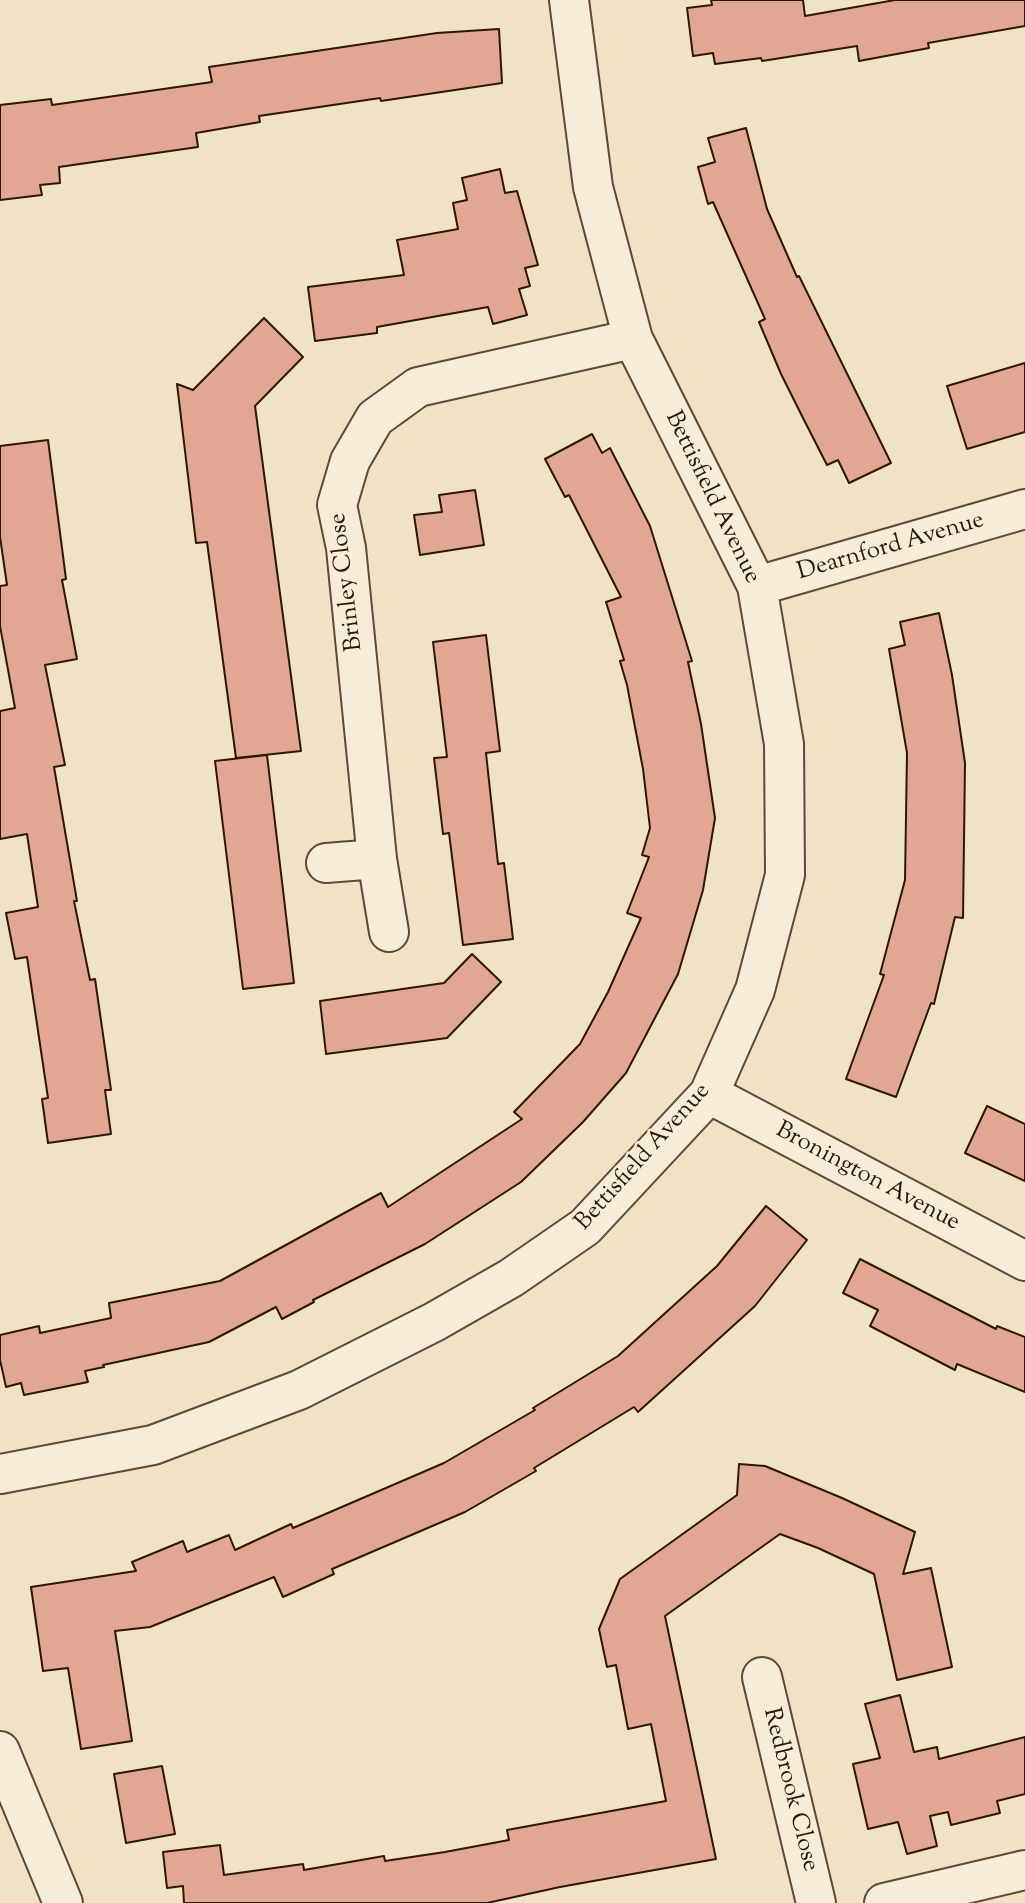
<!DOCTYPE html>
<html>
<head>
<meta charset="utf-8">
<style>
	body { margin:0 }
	canvas { display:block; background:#f0e2c5 }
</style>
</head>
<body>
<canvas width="1025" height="1903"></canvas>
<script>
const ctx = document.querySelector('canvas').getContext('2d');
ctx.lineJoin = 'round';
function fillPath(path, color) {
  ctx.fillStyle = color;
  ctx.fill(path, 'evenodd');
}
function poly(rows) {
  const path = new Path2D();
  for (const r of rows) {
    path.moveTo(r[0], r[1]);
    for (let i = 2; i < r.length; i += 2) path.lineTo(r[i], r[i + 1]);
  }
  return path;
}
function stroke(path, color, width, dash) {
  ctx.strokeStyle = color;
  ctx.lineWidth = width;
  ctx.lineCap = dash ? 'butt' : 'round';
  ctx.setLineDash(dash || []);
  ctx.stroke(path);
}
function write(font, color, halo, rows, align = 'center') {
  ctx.font = font + ' "Sorts Mill Goudy",serif';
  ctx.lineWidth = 5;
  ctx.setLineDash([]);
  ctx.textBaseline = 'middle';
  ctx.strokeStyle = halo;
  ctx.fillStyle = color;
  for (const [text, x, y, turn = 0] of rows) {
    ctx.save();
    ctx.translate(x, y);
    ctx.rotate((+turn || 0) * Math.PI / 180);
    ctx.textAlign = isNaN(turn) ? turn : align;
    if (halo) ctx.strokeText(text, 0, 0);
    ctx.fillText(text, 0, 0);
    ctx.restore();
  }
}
const building = poly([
	[711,0,803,0,805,16,895,0,1025,0,1025,26,928,43,929,48,859,61,857,46,762,61,761,58,715,64,713,53,693,56,687,8,712,5,711,0],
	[499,29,502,83,381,101,380,98,259,116,260,122,196,133,198,147,59,167,60,183,40,185,42,195,0,200,0,105,51,99,52,105,212,82,209,67,437,33,499,29],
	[746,128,767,209,797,277,799,276,891,463,849,483,838,460,827,465,804,420,781,374,759,322,765,319,713,202,708,204,698,167,715,162,708,138,746,128],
	[500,169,505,193,517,191,538,265,525,268,530,286,519,289,527,315,493,324,488,307,377,327,377,333,315,341,308,287,404,275,397,240,458,229,453,203,467,200,462,178,500,169],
	[264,318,303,357,255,406,301,751,236,758,207,542,196,543,177,384,193,390,264,318],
	[1025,363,1025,432,967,449,947,386,1025,363],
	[592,434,602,453,610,448,650,526,692,661,688,662,701,724,715,818,703,890,678,974,626,1073,583,1122,521,1182,425,1244,313,1300,314,1302,282,1319,276,1307,209,1342,103,1365,104,1367,85,1371,88,1382,24,1395,21,1383,6,1387,0,1360,0,1335,39,1326,40,1333,111,1318,109,1303,220,1281,381,1193,388,1207,522,1119,514,1112,580,1044,608,992,641,918,627,913,649,857,642,855,650,828,643,769,627,685,620,661,624,660,606,602,621,597,569,495,565,497,545,459,592,434],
	[48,440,66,579,62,580,77,659,45,665,65,765,54,767,77,901,74,901,90,980,95,979,111,1090,105,1090,111,1134,48,1143,42,1099,48,1098,27,957,15,959,6,913,38,907,27,834,0,839,0,711,15,708,0,626,0,586,7,585,0,537,0,446,48,440],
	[475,490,484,545,420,555,414,515,442,512,439,495,475,490],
	[939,613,952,675,965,763,963,918,955,917,934,1004,931,1003,896,1097,846,1079,884,975,880,974,905,880,907,753,889,649,905,645,900,622,939,613],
	[486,635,500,751,486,753,498,864,504,863,513,939,463,945,449,833,443,834,434,758,447,757,433,642,486,635],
	[267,755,294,983,243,989,215,761,267,755],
	[472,954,501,982,447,1038,326,1054,320,1001,444,983,472,954],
	[987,1106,1025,1124,1025,1181,965,1153,987,1106],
	[766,1206,807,1240,755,1306,638,1412,634,1407,534,1468,536,1471,465,1512,332,1569,334,1574,283,1597,274,1577,150,1627,115,1631,132,1741,81,1749,68,1668,43,1671,31,1587,136,1571,132,1562,183,1541,187,1552,229,1535,235,1550,291,1524,293,1528,444,1463,535,1410,533,1408,618,1356,717,1266,766,1206],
	[860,1259,996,1329,997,1326,1025,1337,1025,1392,957,1364,955,1370,870,1326,878,1310,843,1293,860,1259],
	[739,1464,765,1466,842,1498,915,1532,903,1574,931,1568,952,1667,897,1680,874,1574,818,1548,780,1534,665,1616,716,1859,560,1887,487,1903,184,1903,183,1886,167,1888,163,1852,220,1845,224,1875,303,1864,304,1870,384,1856,385,1861,445,1852,509,1840,507,1830,666,1801,651,1724,628,1729,616,1665,607,1667,599,1629,620,1579,737,1495,739,1464],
	[900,1695,914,1752,937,1747,939,1759,1025,1737,1025,1794,997,1801,1000,1813,951,1825,948,1812,930,1816,937,1846,907,1854,898,1822,868,1829,853,1764,880,1758,865,1704,900,1695],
	[162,1766,175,1834,126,1843,114,1774,162,1766]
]);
fillPath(building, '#e2a792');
stroke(building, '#2f1506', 2);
const minor = poly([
	[757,586,1025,509],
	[326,863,377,859],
	[389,932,377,859,346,548,337,505,350,461,375,418,418,387,633,339],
	[709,1094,1025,1261],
	[0,1474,153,1445,299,1390,434,1322,511,1278,585,1227,709,1094,755,990,785,875,784,744,757,586,633,339,593,187,569,0],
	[762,1677,816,1903],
	[0,1751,63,1903],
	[884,1903,1025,1870]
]);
stroke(minor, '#5f4836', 42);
stroke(minor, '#f5ecd9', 38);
write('24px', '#2f1506', '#f5ecd9', [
	["Bettisfield Avenue",711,498,64],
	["Dearnford Avenue",891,548,-16],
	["Brinley Close",348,582,-97],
	["Bettisfield Avenue",644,1158,-48],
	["Bronington Avenue",867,1178,28],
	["Redbrook Close",789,1790,76]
]);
</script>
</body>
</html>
